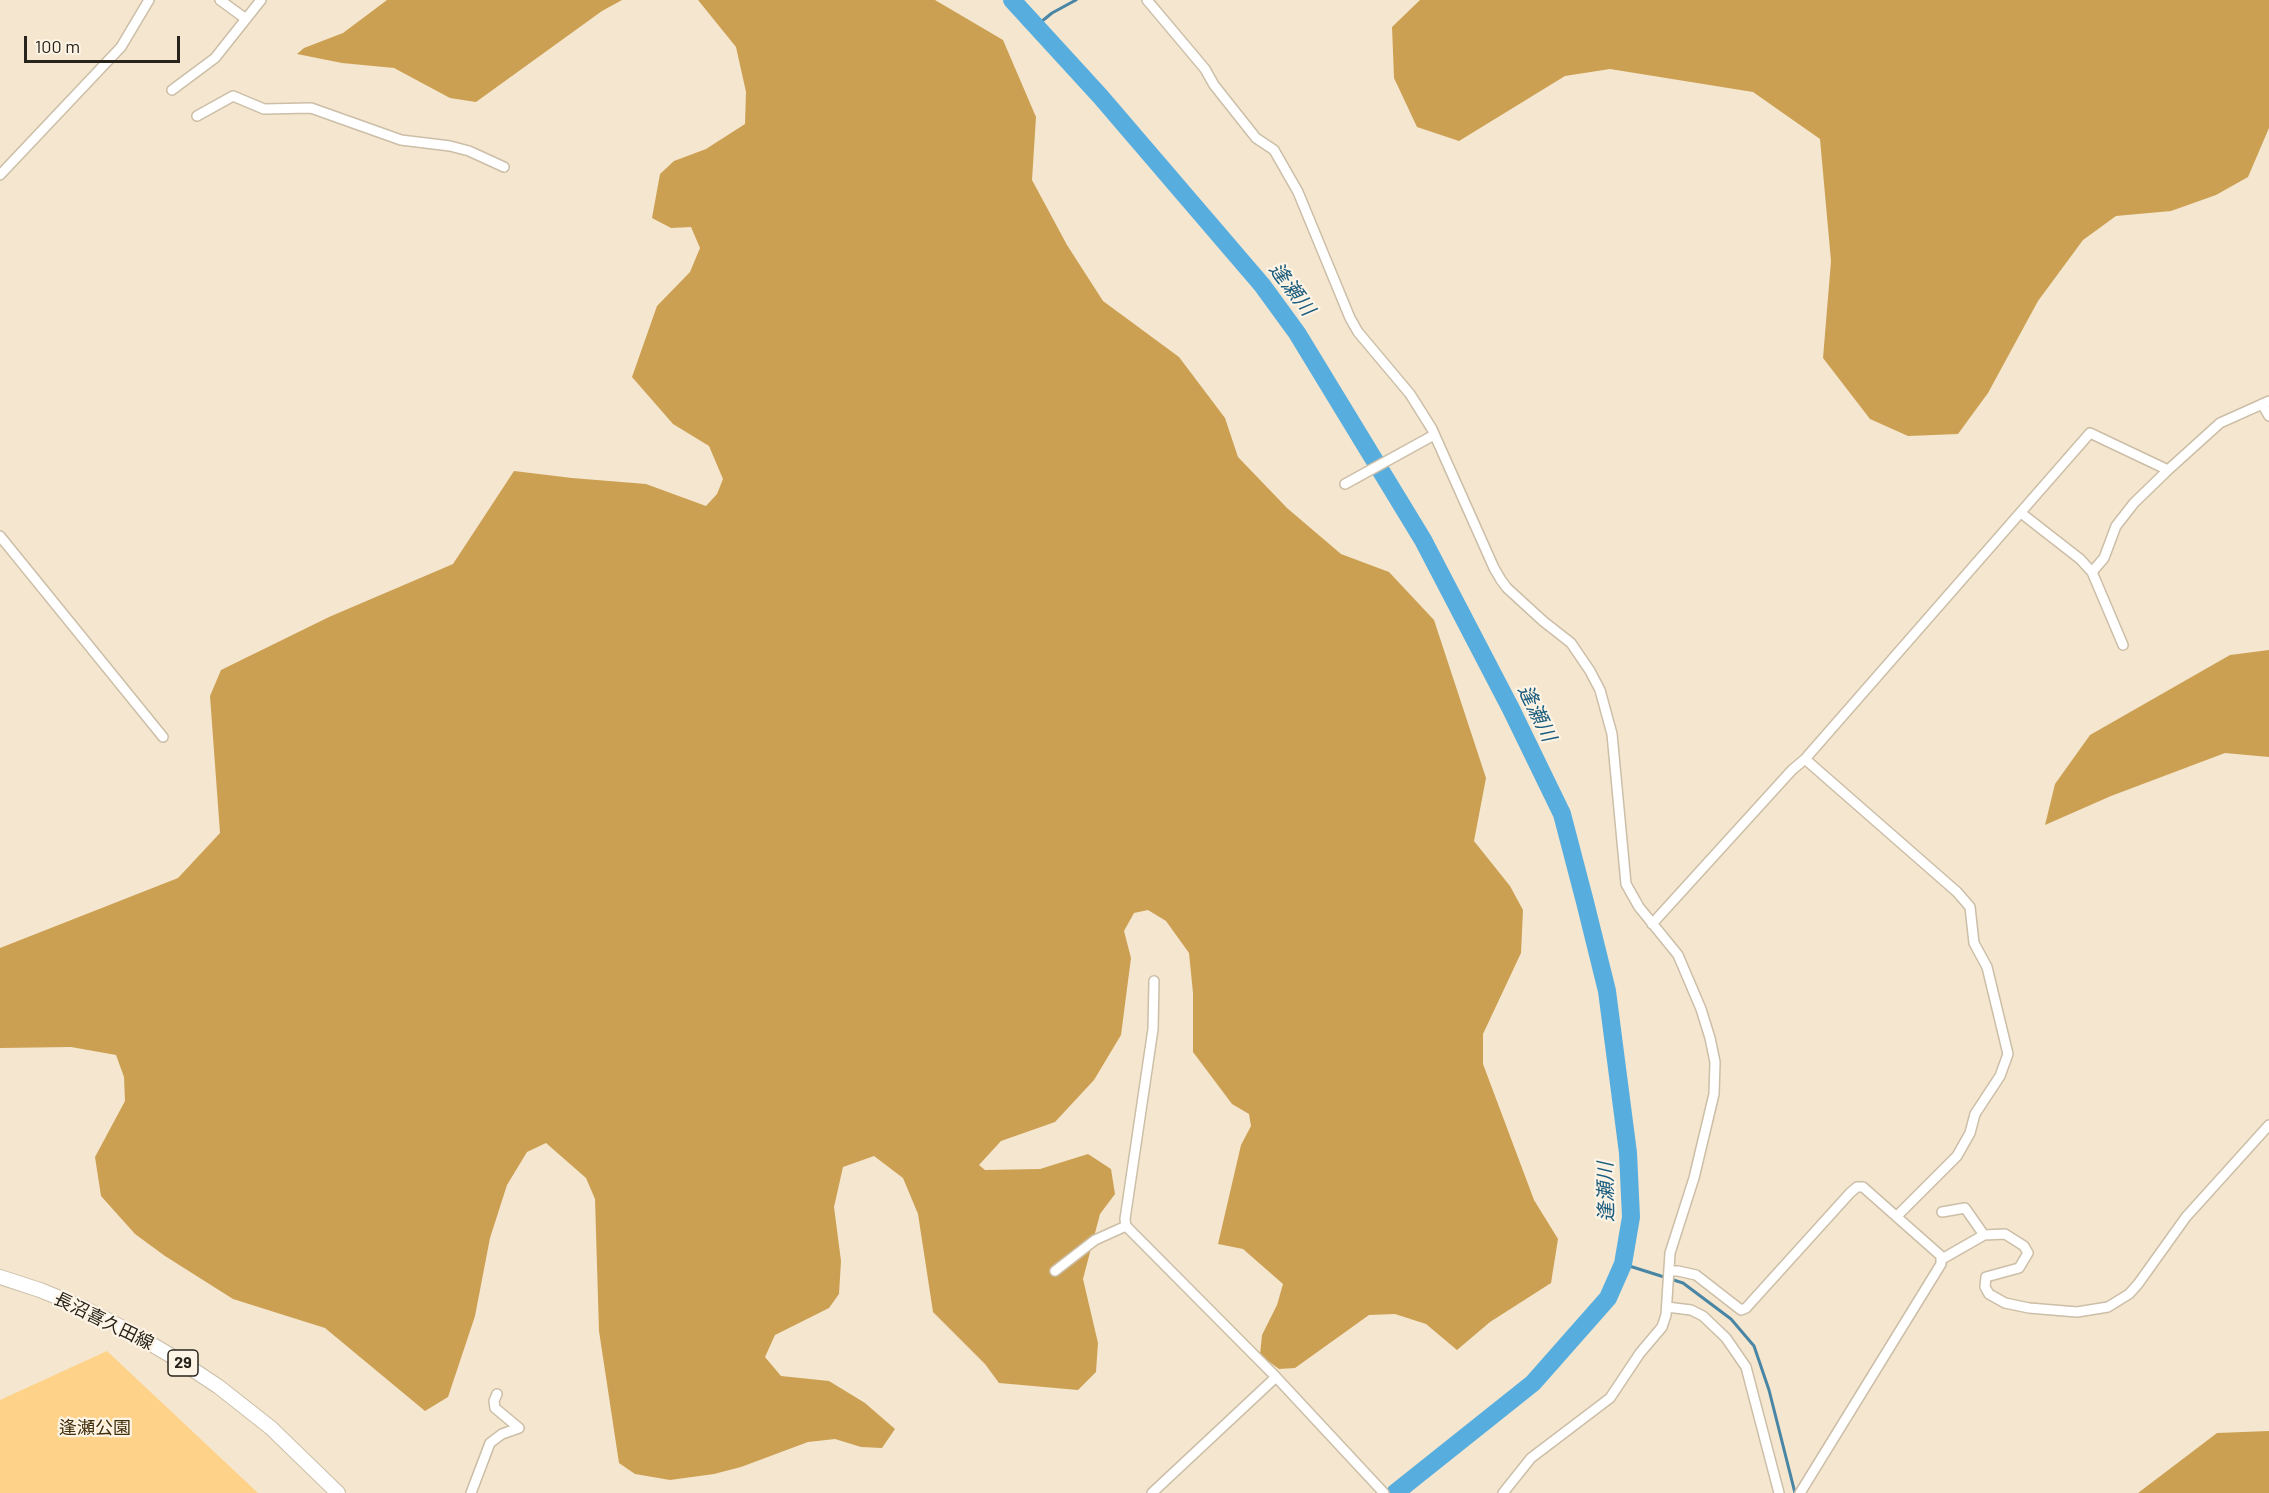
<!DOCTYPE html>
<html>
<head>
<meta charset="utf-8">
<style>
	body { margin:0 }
	#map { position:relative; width:2269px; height:1493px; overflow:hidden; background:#f5e6cf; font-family:Barlow,sans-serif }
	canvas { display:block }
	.scale { position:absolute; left:24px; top:36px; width:156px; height:27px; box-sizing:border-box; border:3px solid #29241b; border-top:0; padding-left:8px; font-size:18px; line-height:21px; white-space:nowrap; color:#29241b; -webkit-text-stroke:4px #fdf4e6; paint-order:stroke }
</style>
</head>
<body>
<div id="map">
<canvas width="2269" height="1493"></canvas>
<div class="scale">100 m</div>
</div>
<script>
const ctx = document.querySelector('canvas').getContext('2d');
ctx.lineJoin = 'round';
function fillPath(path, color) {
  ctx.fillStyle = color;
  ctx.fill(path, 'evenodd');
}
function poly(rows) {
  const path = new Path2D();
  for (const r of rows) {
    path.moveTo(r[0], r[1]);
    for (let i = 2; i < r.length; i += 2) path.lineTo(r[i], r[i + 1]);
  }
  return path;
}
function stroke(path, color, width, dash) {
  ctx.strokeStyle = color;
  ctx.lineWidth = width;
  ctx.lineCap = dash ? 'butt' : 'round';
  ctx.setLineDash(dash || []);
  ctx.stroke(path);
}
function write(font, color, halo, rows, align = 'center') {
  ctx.font = font + ' Barlow,"Noto Sans JP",sans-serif';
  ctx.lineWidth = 4.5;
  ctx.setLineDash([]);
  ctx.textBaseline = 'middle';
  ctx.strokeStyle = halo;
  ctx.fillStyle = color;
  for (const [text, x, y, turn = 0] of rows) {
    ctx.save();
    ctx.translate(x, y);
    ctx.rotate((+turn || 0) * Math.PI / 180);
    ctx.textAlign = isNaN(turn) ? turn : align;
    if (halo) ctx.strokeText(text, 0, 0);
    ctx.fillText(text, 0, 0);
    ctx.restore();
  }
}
fillPath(poly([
	[107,1351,258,1493,0,1493,0,1400]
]), '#fed289');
fillPath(poly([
	[387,0,622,0,602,11,476,102,450,98,394,68,342,63,297,54,304,48,343,33],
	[698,0,935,0,1003,40,1036,117,1032,180,1067,245,1103,301,1179,357,1225,418,1238,457,1287,508,1341,554,1389,572,1434,620,1486,778,1474,841,1510,886,1523,910,1521,953,1483,1034,1483,1064,1534,1200,1558,1239,1551,1283,1490,1322,1457,1350,1426,1324,1395,1314,1369,1315,1295,1368,1279,1369,1260,1355,1262,1335,1277,1305,1283,1284,1243,1249,1218,1244,1241,1145,1251,1126,1249,1114,1232,1104,1193,1052,1193,993,1189,953,1166,921,1148,910,1134,913,1124,931,1131,958,1121,1035,1094,1080,1055,1122,1001,1141,979,1165,985,1170,1040,1169,1088,1154,1111,1169,1115,1194,1100,1214,1083,1279,1098,1343,1096,1372,1078,1390,999,1383,985,1364,933,1312,918,1214,903,1178,874,1156,843,1167,834,1207,841,1261,839,1294,829,1308,775,1335,765,1357,781,1376,829,1381,865,1403,895,1429,882,1448,861,1447,835,1439,808,1442,741,1467,714,1474,670,1480,635,1474,619,1463,599,1331,595,1199,586,1178,546,1143,527,1152,507,1185,490,1238,475,1316,448,1397,425,1411,325,1328,233,1299,165,1256,135,1234,101,1196,95,1157,125,1101,124,1077,116,1055,71,1047,0,1048,0,948,178,878,220,833,210,696,221,670,329,617,453,564,514,471,572,478,646,484,706,506,717,494,723,479,709,446,673,424,632,377,657,306,690,272,700,248,691,227,671,228,652,218,660,174,674,161,706,149,745,124,746,92,736,47],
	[1420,0,2269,0,2269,128,2248,177,2216,195,2171,211,2116,216,2083,240,2038,301,1988,393,1958,434,1908,436,1870,419,1823,358,1831,261,1820,139,1753,92,1610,69,1565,76,1459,141,1417,127,1394,78,1392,27],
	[2269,650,2269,757,2225,753,2111,796,2045,825,2055,784,2090,735,2230,655],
	[2269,1431,2269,1493,2138,1493,2217,1433]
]), '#cca052');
stroke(poly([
	[1036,26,1052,13,1076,0],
	[1623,1264,1683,1283,1731,1319,1754,1346,1769,1390,1795,1493]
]), '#4985a4', 3);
stroke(poly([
	[1012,0,1100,96,1262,285,1297,333,1423,540,1511,709,1562,814,1585,902,1607,991,1628,1153,1631,1217,1623,1264,1608,1298,1533,1383,1395,1493]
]), '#57aede', 18);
const minor = poly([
	[220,0,246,19],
	[1147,0,1205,69,1214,85,1256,138,1274,150,1298,192,1350,318,1358,332,1410,394,1432,429,1494,568,1501,580,1507,588,1543,621,1571,643,1590,671,1600,690,1612,734,1626,884,1639,907,1678,955,1701,1009,1710,1038,1715,1062,1714,1094,1694,1178,1670,1253,1666,1315,1662,1327,1640,1353,1610,1398,1531,1458,1503,1493],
	[172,90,215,58,261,0],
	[197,116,233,96,264,109,311,108,401,140,450,146,469,151,504,167],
	[0,175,121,47,149,0],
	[2262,404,2269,416],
	[1345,484,1434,435],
	[2021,513,2080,559,2092,572,2104,558,2116,526,2134,503,2168,470,2220,423,2269,401],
	[0,536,163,737],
	[2092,572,2123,645],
	[1805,759,1957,892,1970,907,1974,943,1987,967,2008,1054,2000,1076,1975,1114,1970,1133,1957,1156,1897,1216],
	[1652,924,1792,770,1805,759,2090,433,2168,470],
	[1154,981,1153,1029,1125,1219,1126,1226,1276,1377,1384,1493],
	[1942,1212,1965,1208,1984,1235],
	[1942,1259,1984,1235,2005,1234,2024,1246,2028,1253,2019,1268,1986,1277,1985,1287,1989,1294,2005,1303,2029,1308,2077,1312,2108,1307,2129,1294,2138,1284,2186,1217,2269,1125],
	[1055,1271,1095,1240,1126,1226],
	[1669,1271,1678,1271,1696,1275,1741,1310,1746,1308,1850,1193,1857,1187,1863,1187,1941,1256,1941,1264,1800,1493],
	[1667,1307,1691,1310,1703,1316,1726,1338,1746,1367,1779,1493],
	[471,1493,490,1443,502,1434,519,1428,495,1408,494,1401,497,1394],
	[1152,1493,1276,1377]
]);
const primary = poly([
	[0,1277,40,1290,84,1308,129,1331,180,1361,219,1387,271,1428,338,1493]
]);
stroke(minor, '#ccbea7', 12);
stroke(primary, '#ccbea7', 16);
stroke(minor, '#fff', 9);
stroke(primary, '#fff', 14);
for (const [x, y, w] of [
	[183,1363,30]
]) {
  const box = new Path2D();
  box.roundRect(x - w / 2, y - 13, w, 26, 4.5);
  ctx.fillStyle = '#fdf4e6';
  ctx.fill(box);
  stroke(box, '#29241b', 1.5);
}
write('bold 16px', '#29241b', null, [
	["29",183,1363]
]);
write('18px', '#29241b', '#fdf4e6', [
	["長沼喜久田線",104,1321,26]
]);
write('18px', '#412e0b', '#fdf4e6', [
	["逢瀬公園",95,1428]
]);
write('italic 20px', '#1a5c7d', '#fdf4e6', [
	["逢瀬川",1292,289,53],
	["逢瀬川",1537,713,64],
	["逢瀬川",1606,1192,-91]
]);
</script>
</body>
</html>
